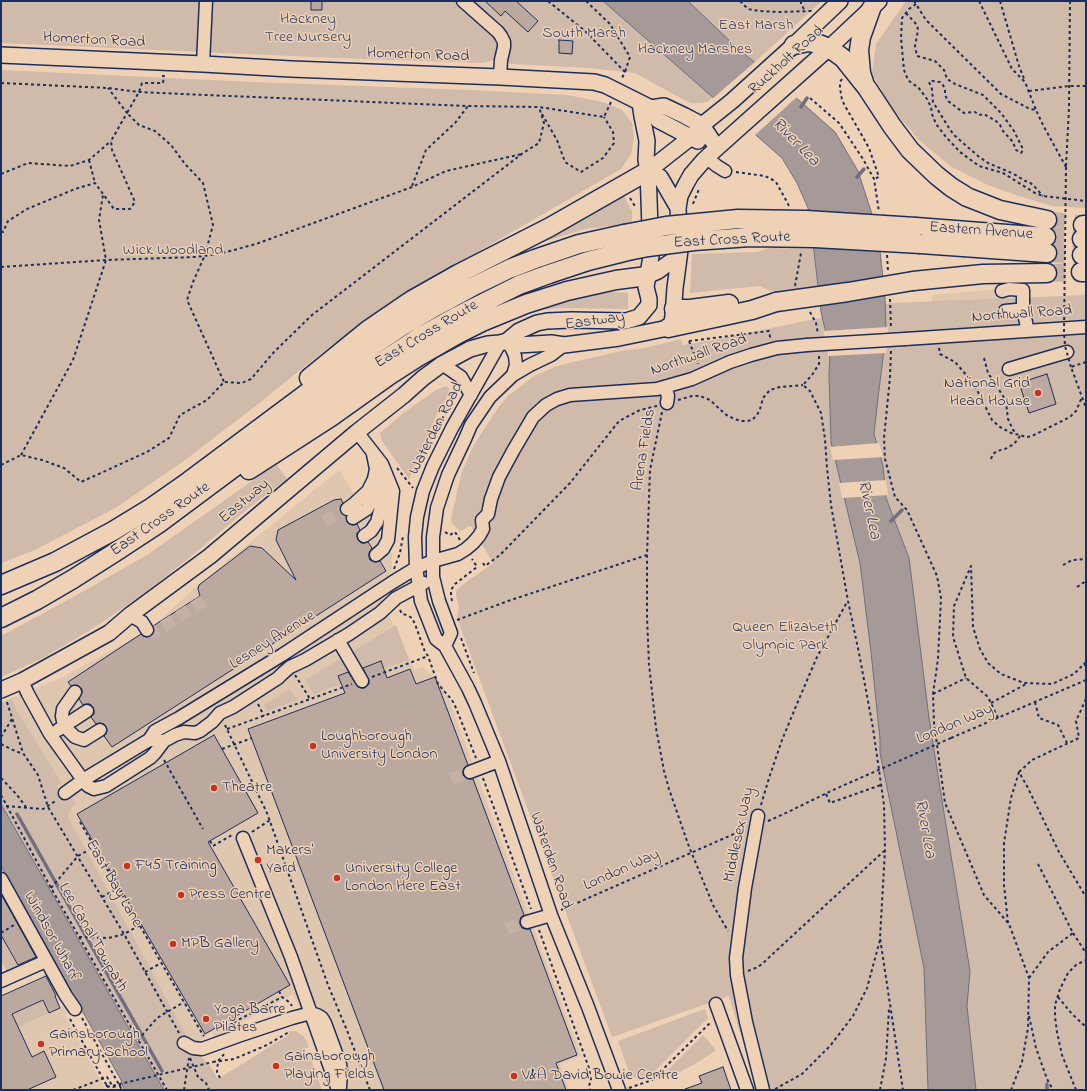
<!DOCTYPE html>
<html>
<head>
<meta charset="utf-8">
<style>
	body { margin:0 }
	#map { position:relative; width:1087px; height:1091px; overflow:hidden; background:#efd2b6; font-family:"Indie Flower",sans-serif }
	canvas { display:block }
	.frame { position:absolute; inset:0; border:2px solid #1b2f5e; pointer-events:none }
</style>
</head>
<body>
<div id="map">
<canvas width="1087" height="1091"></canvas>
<div class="frame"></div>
</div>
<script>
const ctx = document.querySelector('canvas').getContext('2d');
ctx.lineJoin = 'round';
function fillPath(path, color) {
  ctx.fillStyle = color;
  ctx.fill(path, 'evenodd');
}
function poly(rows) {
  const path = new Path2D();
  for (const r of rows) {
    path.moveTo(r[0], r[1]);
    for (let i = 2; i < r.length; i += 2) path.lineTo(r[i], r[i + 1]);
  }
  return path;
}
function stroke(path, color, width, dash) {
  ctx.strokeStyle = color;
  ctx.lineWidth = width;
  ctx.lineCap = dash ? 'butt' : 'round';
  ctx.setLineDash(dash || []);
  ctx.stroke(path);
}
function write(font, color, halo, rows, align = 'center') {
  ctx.font = font + ' "Indie Flower",sans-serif';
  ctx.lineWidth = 3;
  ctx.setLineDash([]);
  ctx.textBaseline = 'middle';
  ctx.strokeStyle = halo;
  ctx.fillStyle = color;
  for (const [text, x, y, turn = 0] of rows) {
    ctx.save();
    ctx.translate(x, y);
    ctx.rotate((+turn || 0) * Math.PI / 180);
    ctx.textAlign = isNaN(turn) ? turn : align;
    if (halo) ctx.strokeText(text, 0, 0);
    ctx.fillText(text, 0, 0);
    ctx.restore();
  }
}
fillPath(poly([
	[1002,289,1006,319,933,313,932,295],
	[339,470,392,553,392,566,391,573,376,588,415,670,422,667,435,677,443,686,447,694,581,1056,560,1064,569,1090,341,1090,319,1050,293,994,215,1038,211,1032,193,1048,133,936,68,817,71,808,57,786,17,711,12,698,63,677,151,628,197,586],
	[65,1005,69,1012,65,1015,106,1090,1,1090,1,1035]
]), '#dfc6af');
fillPath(poly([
	[1,1,822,1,757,60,714,97,707,102,700,103,691,103,682,99,635,73,589,68,511,64,509,63,508,60,494,60,482,63,335,58,1,43],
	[906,1,1086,1,1086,208,1052,206,1019,196,988,185,950,166,918,139,890,106,872,73,876,44],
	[1,70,253,82,469,90,567,95,603,102,622,110,632,123,634,138,631,154,621,169,455,265,386,306,319,355,253,408,185,460,117,507,35,550,1,563],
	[624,196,632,211,632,223,585,229,534,245],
	[769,248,814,249,818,287,775,293,760,286,690,293,692,254,757,252],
	[612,288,613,292,628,293,628,309,557,308,533,311,559,299],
	[1086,295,1086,1090,758,1090,729,996,612,1037,457,618,459,607,456,596,456,591,461,586,493,563,471,526,467,527,465,529,460,531,453,524,451,519,462,471,474,445,488,423,498,408,508,396,534,376,555,367,565,364,621,351,645,348,681,339,683,345,719,339,891,303],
	[446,386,449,388,449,393,436,416,409,479,382,441,380,433,406,411,436,390,443,387],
	[276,464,287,479,250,507,188,559,139,597,92,629,41,659,1,677,1,636,75,596,147,555],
	[396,625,409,660,383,668,380,661,362,668,352,652],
	[340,659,348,672,338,676,341,684,314,694,305,680],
	[290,689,297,700,267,711,264,705],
	[12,698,17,711,61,782,57,787,77,802,71,808,68,817,133,936,193,1048,210,1066,218,1079,290,1034,288,1031,296,1031,303,1036,306,1040,309,1047,304,1049,306,1055,309,1054,322,1090,164,1090,1,804,1,703],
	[1,936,19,968,8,974,1,961],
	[40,994,49,1013,1,1035,1,1019,38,1003],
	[705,1009,708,1018,648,1078,631,1078,618,1041],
	[703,1035,716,1050,697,1063,680,1072,661,1077]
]), '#d0baa9');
const water = poly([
	[603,1,688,1,734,45,800,101,835,132,858,171,871,211,879,241,885,298,886,329,883,358,878,398,874,434,883,466,886,498,909,558,929,718,944,813,970,971,967,1006,976,1090,928,1090,924,968,880,753,880,739,871,652,860,563,831,442,829,375,830,350,821,312,813,243,808,208,797,183,782,158,603,1],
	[1,804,164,1090,125,1090,123,1087,121,1080,1,866,1,804]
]);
fillPath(water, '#a69a98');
stroke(water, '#6e6f81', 1);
fillPath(poly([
	[756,61,798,96,754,136,712,99],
	[888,327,886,353,828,356,828,350,823,331],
	[879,443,883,457,833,460,830,447],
	[886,480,888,495,842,498,839,483]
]), '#efd2b6');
stroke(poly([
	[801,107,807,98],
	[857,177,864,169],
	[891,521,902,510],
	[17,814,162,1071],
	[1047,1084,1047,1090]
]), '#6e6f81', 3.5);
const building = poly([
	[311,1,322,1,322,10,311,10,311,1],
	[485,1,516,1,538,21,528,32,505,11,501,16,485,1],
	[559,40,573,41,572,54,559,53,559,40],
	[1047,374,1056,404,1029,413,1019,383,1047,374],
	[341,499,343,503,340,506,340,510,341,513,346,516,347,522,349,524,353,525,357,524,360,530,357,533,357,537,358,540,361,543,365,543,368,542,372,548,369,553,369,557,370,560,374,562,380,561,386,571,112,747,104,736,106,734,107,730,106,726,104,724,100,723,96,724,91,717,94,714,94,711,93,707,90,704,87,704,83,705,79,699,82,693,82,689,79,686,76,685,71,686,68,682,141,634,143,636,147,637,151,636,153,634,154,630,153,626,200,596,198,589,199,585,250,546,262,548,296,580,276,540,278,530,334,500,341,499],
	[381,661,387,678,410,669,416,684,435,677,468,765,464,768,463,771,463,775,466,778,468,779,473,779,524,915,521,917,520,920,520,924,522,928,525,929,530,929,577,1055,556,1063,566,1090,384,1090,248,729,345,693,338,676,348,672,358,687,362,688,365,688,369,684,369,681,363,668,381,661],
	[214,735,258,813,208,842,290,985,205,1034,77,814,214,735],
	[1,894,36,957,18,965,1,935,1,894],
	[46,976,56,996,55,996,60,1008,49,1013,43,1000,12,1014,32,1057,44,1051,56,1077,27,1090,1,1090,1,996,46,976],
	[723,1067,731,1090,685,1090,685,1089,702,1083,699,1076,723,1067]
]);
fillPath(building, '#bba9a0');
stroke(building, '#1b2f5e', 1);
stroke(poly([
	[324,522,347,509],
	[147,630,155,632,205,600],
	[451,779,470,772],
	[507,929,527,922]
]), '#c5b1a4', 12, [12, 6]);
stroke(poly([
	[1047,220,1083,225],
	[1046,237,1082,239],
	[1047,253,1082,255],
	[1047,273,1081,272]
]), '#c5b1a4', 18, [18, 9]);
const minor = poly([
	[463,1,498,32,501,36,504,42,504,47,501,60,500,77],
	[203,64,206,1],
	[707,158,717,166,725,171],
	[1002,291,1009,289,1023,290,1023,311],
	[1005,311,1016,310,1023,311,1026,322,1027,331],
	[905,339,1086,327],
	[507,341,512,349,515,356,516,365,513,375],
	[500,343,452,428,433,466,423,491,417,517,415,537,416,568,419,586,421,601,436,639,445,646,468,688,475,703,499,761,551,915,588,1007,619,1090],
	[442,364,461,377,471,395],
	[1009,369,1067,352],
	[665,387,668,396,667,403],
	[357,432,382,464,393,491,388,540,383,549,376,555],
	[347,509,354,504,368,491,374,479,376,469,373,454],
	[353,518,367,509,381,483],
	[364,536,371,531,377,522,386,488,384,477],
	[130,615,142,622,147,630],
	[338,640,362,681],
	[445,646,451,633,439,601,433,577,433,537,437,508,448,475,465,439,471,425,490,397,513,375,530,365,551,355,564,345],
	[22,681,28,694,50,734,83,780,88,786,94,789,106,786,150,758,155,753,164,741],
	[75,692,63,709,62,716,64,726,75,737,84,740,100,730],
	[58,730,87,711],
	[149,740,164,741,175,735,184,732,195,733,200,731,212,722,220,713,233,707,278,678,283,673,290,667,305,660,349,634,380,613,396,598,424,583],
	[470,772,499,761],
	[65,793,83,780,149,740,155,731,179,718,282,655,393,582,416,568,433,561,458,554,466,549,473,543,479,536,483,529,482,520,488,514,491,499,499,477,513,451,533,417,546,405,557,399,570,395,657,389,692,379,730,362,751,355,777,348,807,345],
	[758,816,745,888,736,958,737,975,746,1022,763,1090],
	[243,838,291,957,338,1090],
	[1,879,66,996,75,1009],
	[527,922,551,915],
	[1,981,46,961],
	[716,1004,747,1090],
	[184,1043,193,1048,202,1049,238,1036,292,1018,311,1013,317,1015,322,1018,325,1023,340,1064,341,1072,340,1087]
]);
const major = poly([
	[1,55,203,64,291,69,500,77,594,82,605,85,651,108,664,106,685,116,702,125,717,148],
	[651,108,658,120,698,141],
	[648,171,690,138,702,125,732,101,794,45,840,1],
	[648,171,660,177,663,182,678,208],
	[647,276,658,271,666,265,672,261,680,250],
	[507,341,518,345,551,343,564,345,619,338,668,328,672,322,673,316,675,288,680,250,678,208,680,196,686,184,691,175,704,160,717,148,829,48,879,1],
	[1,690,22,681,109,633,130,615,210,556,357,432,404,395,423,378,442,364,470,349,488,344,500,343,507,341,519,331,537,323,547,321,571,320,626,321,639,317,649,305,649,299,646,287,651,256,648,171,646,160,647,141,642,116,640,103]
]);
const highway = poly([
	[794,45,808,42,819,44,829,48,843,58,867,88,892,126,910,150,936,175,951,187,967,197,1000,210,1047,220],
	[864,82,861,73,859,50,861,37,871,9],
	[1083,225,1086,225],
	[916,227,1046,237],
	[1082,239,1086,239],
	[921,244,1047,253],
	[1082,255,1086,255],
	[1081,272,1086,272],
	[913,281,983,274,1047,273],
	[674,309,690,309,729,304],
	[668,328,752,310,776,302],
	[309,378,368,330,412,300,458,274,550,227,648,171],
	[249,470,331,417,390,375,418,357,458,334,482,322,526,304,567,291,616,280,647,276],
	[1,585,55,562,113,531,149,509,189,481,311,390,365,351,401,327,435,307,472,287,509,269,535,259,579,244,624,234],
	[1,618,37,600,73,579,114,553,158,524,338,390,421,336,455,317,519,285,549,274,588,261,628,251]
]);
stroke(minor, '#1b2f5e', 15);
stroke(major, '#1b2f5e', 18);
stroke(highway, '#1b2f5e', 21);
stroke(poly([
	[548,1,585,31,625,72,621,80],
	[586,1,610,24,630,57,625,72],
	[740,1,748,9,759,11,778,12,812,11],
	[801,1,801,4,805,11],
	[914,1,926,20,1001,94,1030,109,1036,110,1043,125,1066,167],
	[979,1,1012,69,1025,82,1036,110],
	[1000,1,1019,66,1025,81],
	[916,4,909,9,902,18,901,38,904,70,908,80,913,84,918,87,927,99,931,107,932,114,936,124,946,137,960,152,979,166,1003,173,1035,193,1043,196,1086,201],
	[906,13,917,25,918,30,915,46,917,56,935,61,944,70,947,79,955,84,983,95,1001,113,1014,131,1022,147,1023,150,1021,153,1016,150,1013,142,1003,131,1000,125,996,121,984,114,979,115,975,112,964,113,948,101,945,95,945,90,943,85,940,82,932,81,929,82,932,89,933,102,949,128,954,135,978,156,988,163,1014,174,1025,181,1029,182,1033,185,1043,196],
	[162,76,164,76,163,83,142,83,139,92,127,113,139,125,155,131,171,145,185,164,203,183,213,225,205,255,193,282,187,300,224,382],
	[842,79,840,82,840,88,842,100,845,106,856,125,869,148,879,177,874,179],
	[1,83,108,88,139,92,205,95,468,106,539,107,604,117,611,102],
	[1029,91,1069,86,1086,86],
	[810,98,839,123,863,159,874,179,879,212],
	[542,114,557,140,565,162,581,172,603,158,614,143,613,132,604,117],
	[89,160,95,183],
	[1066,166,1069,108,1070,1],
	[736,172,765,176,773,180,776,182,787,202,789,206],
	[1,174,28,163,70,166,89,160,111,141],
	[412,186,426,150,455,123,468,106],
	[630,198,636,208],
	[693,204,699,189,698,189],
	[1,231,3,232,8,221,27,209,75,189,95,183,114,209,130,209,135,202,112,150,111,141,127,113,108,88],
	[887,255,888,271],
	[1,267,106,260,195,257,219,254,256,244,412,187,446,171,522,154],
	[795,286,801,253,801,251],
	[890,299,891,329],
	[810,312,816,323,818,334],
	[689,341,769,331,770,337,769,338],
	[689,341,698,364],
	[939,348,940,354,955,362,968,377,978,392,992,420,1000,427,1011,433,1027,437,1032,436,1070,417,1076,411,1082,397],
	[891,351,890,377,884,438,885,459,895,497,907,510,933,567,937,576,941,598,938,659,933,694,934,723,945,803,984,895,1009,924,1029,978,1028,1028,1022,1062,1011,1090],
	[819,356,819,364,812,375,803,385,810,391,821,413,825,439,827,468,831,505,848,601,859,653,873,728,884,805,885,850,880,938,903,1090],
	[984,358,988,373,1003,396,1006,402,1008,419,1013,430,1017,434],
	[1086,362,1071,367,1086,408],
	[454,400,456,391],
	[678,400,692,396,700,396,710,400,725,414,734,419,741,421,747,421,752,420,757,415,760,409,763,398,770,390,780,387,803,385],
	[662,412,650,470,647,555,647,617,649,664,656,728,664,771,669,789,688,844,713,905,728,931],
	[437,430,442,419,450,406],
	[21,455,73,360,106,260,99,220,103,195],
	[991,459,993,454,997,451,1005,449,1014,444,1020,436],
	[1,465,21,455,42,460,64,468,81,482,147,452,169,438,180,415,207,400,224,382,242,383,251,379,274,352,312,315,523,153,539,143,544,123,539,107],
	[397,468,413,488],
	[445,532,450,535,455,532,460,540],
	[483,563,485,566,500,555,570,483,619,421,640,410,657,406],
	[1063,565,1072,560,1086,559],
	[394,569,400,553,403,536],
	[1077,587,1086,581],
	[452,601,451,595,451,590,455,584,477,567,472,559],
	[400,610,402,614,407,615,412,618,415,624,425,652,428,656,438,684,452,700,456,708,476,758],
	[457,620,508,601,647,555],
	[461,638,474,673],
	[1084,663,1086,667],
	[295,675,310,699],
	[372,677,428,656],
	[933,694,966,678],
	[7,702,23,753,38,775,48,807,124,934,179,1033],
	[1035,702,1039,718,1058,725,1067,743],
	[991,703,1028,683],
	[258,704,264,716],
	[998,718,988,697,966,678,953,637,954,606,971,566,973,627,980,649,988,663,1001,674,1024,683,1052,684,1074,674,1086,662],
	[225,725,267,813,328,985,346,1028,370,1090],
	[227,729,352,684],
	[1,737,12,719],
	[951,738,1086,680],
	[1,744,17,752,23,753],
	[222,749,252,738],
	[164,760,203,829],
	[1019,772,1032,760,1079,738,1076,721,1086,699],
	[1,778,17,795,26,807],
	[483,778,531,909],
	[826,794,830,803,881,785],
	[1,795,51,888,167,1090],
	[761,805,769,778,782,740,799,699,817,657,847,602],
	[6,806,43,809,57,800],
	[768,821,788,812,833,790],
	[80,822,203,1035,204,1036],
	[252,832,270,820],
	[210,841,213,846,232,835],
	[51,888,78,856,94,847],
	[102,897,118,888],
	[561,910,743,830],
	[1008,923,1004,885,1004,843,1011,798,1019,772,1028,788,1059,852,1086,897],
	[539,930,589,1068,591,1080,589,1086,590,1090],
	[1,933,14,925],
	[1073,933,1086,953],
	[79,937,107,938,113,937,124,934,140,925],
	[748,971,758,967,763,963,884,851],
	[145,972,161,963],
	[1029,978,1048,952,1073,933,1037,862],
	[279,991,282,997,289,1002,292,1006],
	[1058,997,1072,1014,1086,1027],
	[1029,1016,1036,1048,1047,1079,1053,1090],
	[82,1018,122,1090],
	[70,1019,93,1061],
	[223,1028,282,997],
	[138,1040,157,1018,184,1002],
	[190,1058,198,1077,206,1083,209,1090],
	[213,1062,234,1059,267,1045,284,1035,287,1033,287,1031],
	[220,1078,217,1072,218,1061,225,1053],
	[106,1084,109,1090],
	[629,1088,652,1080,711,1022],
	[775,1089,802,1074,830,1046,853,1016,867,988,880,940],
	[73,1090,107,1077,113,1087,121,1085],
	[184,1090,189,1058],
	[880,1090,886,1058,889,1009],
	[1076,1090,1062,1055,1057,1032,1055,1017,1055,1005,1060,989,1068,973,1076,965,1086,960]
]), '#1b2f5e', 2, [3, 3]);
stroke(minor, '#efd2b6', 12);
stroke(major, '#efd2b6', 15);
stroke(highway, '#efd2b6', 18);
const minorBridge = poly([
	[807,345,905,339]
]);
const highwayBridge = poly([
	[624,234,666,226,738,219,806,220,916,227],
	[628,251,648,247,694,241,750,237,815,238,921,244],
	[776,302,848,292,913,281]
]);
stroke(minorBridge, '#1b2f5e', 15, []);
stroke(highwayBridge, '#1b2f5e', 21, []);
stroke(poly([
	[1066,167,1064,332,1065,346,1071,367],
	[833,790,951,738],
	[93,1061,106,1084],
	[107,1087,213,1062]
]), '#1b2f5e', 2, [3, 3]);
stroke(minorBridge, '#efd2b6', 12);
stroke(highwayBridge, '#efd2b6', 18);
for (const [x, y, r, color] of [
	[1038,393,4,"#c8321e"],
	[313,746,4,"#c8321e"],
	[214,788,4,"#c8321e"],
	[258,860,4,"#c8321e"],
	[127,866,4,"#c8321e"],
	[337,878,4,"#c8321e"],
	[181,895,4,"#c8321e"],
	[173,944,4,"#c8321e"],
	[206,1019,4,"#c8321e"],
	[41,1044,4,"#c8321e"],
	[276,1066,4,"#c8321e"],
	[514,1076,4,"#c8321e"]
]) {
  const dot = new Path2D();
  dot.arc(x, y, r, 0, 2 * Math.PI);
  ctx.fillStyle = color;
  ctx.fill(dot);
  stroke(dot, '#efd2b6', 1.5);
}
write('16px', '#364469', '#efd2b6', [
	["Hackney",308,20],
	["Tree Nursery",308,38],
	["East Marsh",756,26],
	["South Marsh",584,34],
	["Hackney Marshes",695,50],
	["Wick Woodland",173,251],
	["Queen Elizabeth",785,628],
	["Olympic Park",785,646]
]);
write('16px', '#1b2f5e', '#efd2b6', [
	["Homerton Road",94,41,3],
	["Homerton Road",418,56,2],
	["Ruckholt Road",787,61,-42],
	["Eastern Avenue",981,232,4],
	["East Cross Route",732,241,-3],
	["Northwall Road",1022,315,-4],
	["Eastway",595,322,-8],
	["East Cross Route",427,335,-31],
	["Northwall Road",699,356,-19],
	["Waterden Road",437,429,-63],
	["Arena Fields",645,450,-81],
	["Eastway",245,502,-40],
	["East Cross Route",161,520,-35],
	["Lesney Avenue",273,641,-32],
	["London Way",955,725,-23],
	["Middlesex Way",740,835,-78],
	["Waterden Road",550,861,71],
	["London Way",622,871,-24],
	["East Bay Lane",113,884,60],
	["Windsor Wharf",51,937,61],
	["Lee Canal Towpath",92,938,60]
]);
write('16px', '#1b2f5e', '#efd2b6', [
	["National Grid",1030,384,"right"],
	["Head House",1030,402,"right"],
	["Loughborough",321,737],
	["University London",321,755],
	["Theatre",222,788],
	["Makers'",266,851],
	["Yard",266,869],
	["F45 Training",135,866],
	["University College",345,869],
	["London Here East",345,887],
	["Press Centre",189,895],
	["MPB Gallery",181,944],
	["Yoga Barre",214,1010],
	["Pilates",214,1028],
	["Gainsborough",49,1035],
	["Primary School",49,1053],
	["Gainsborough",284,1057],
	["Playing Fields",284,1075],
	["V&A David Bowie Centre",522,1076]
], 'left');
write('italic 17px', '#37446a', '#efd2b6', [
	["River Lea",795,143,46],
	["River Lea",868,510,78],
	["River Lea",924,829,80]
]);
</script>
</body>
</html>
